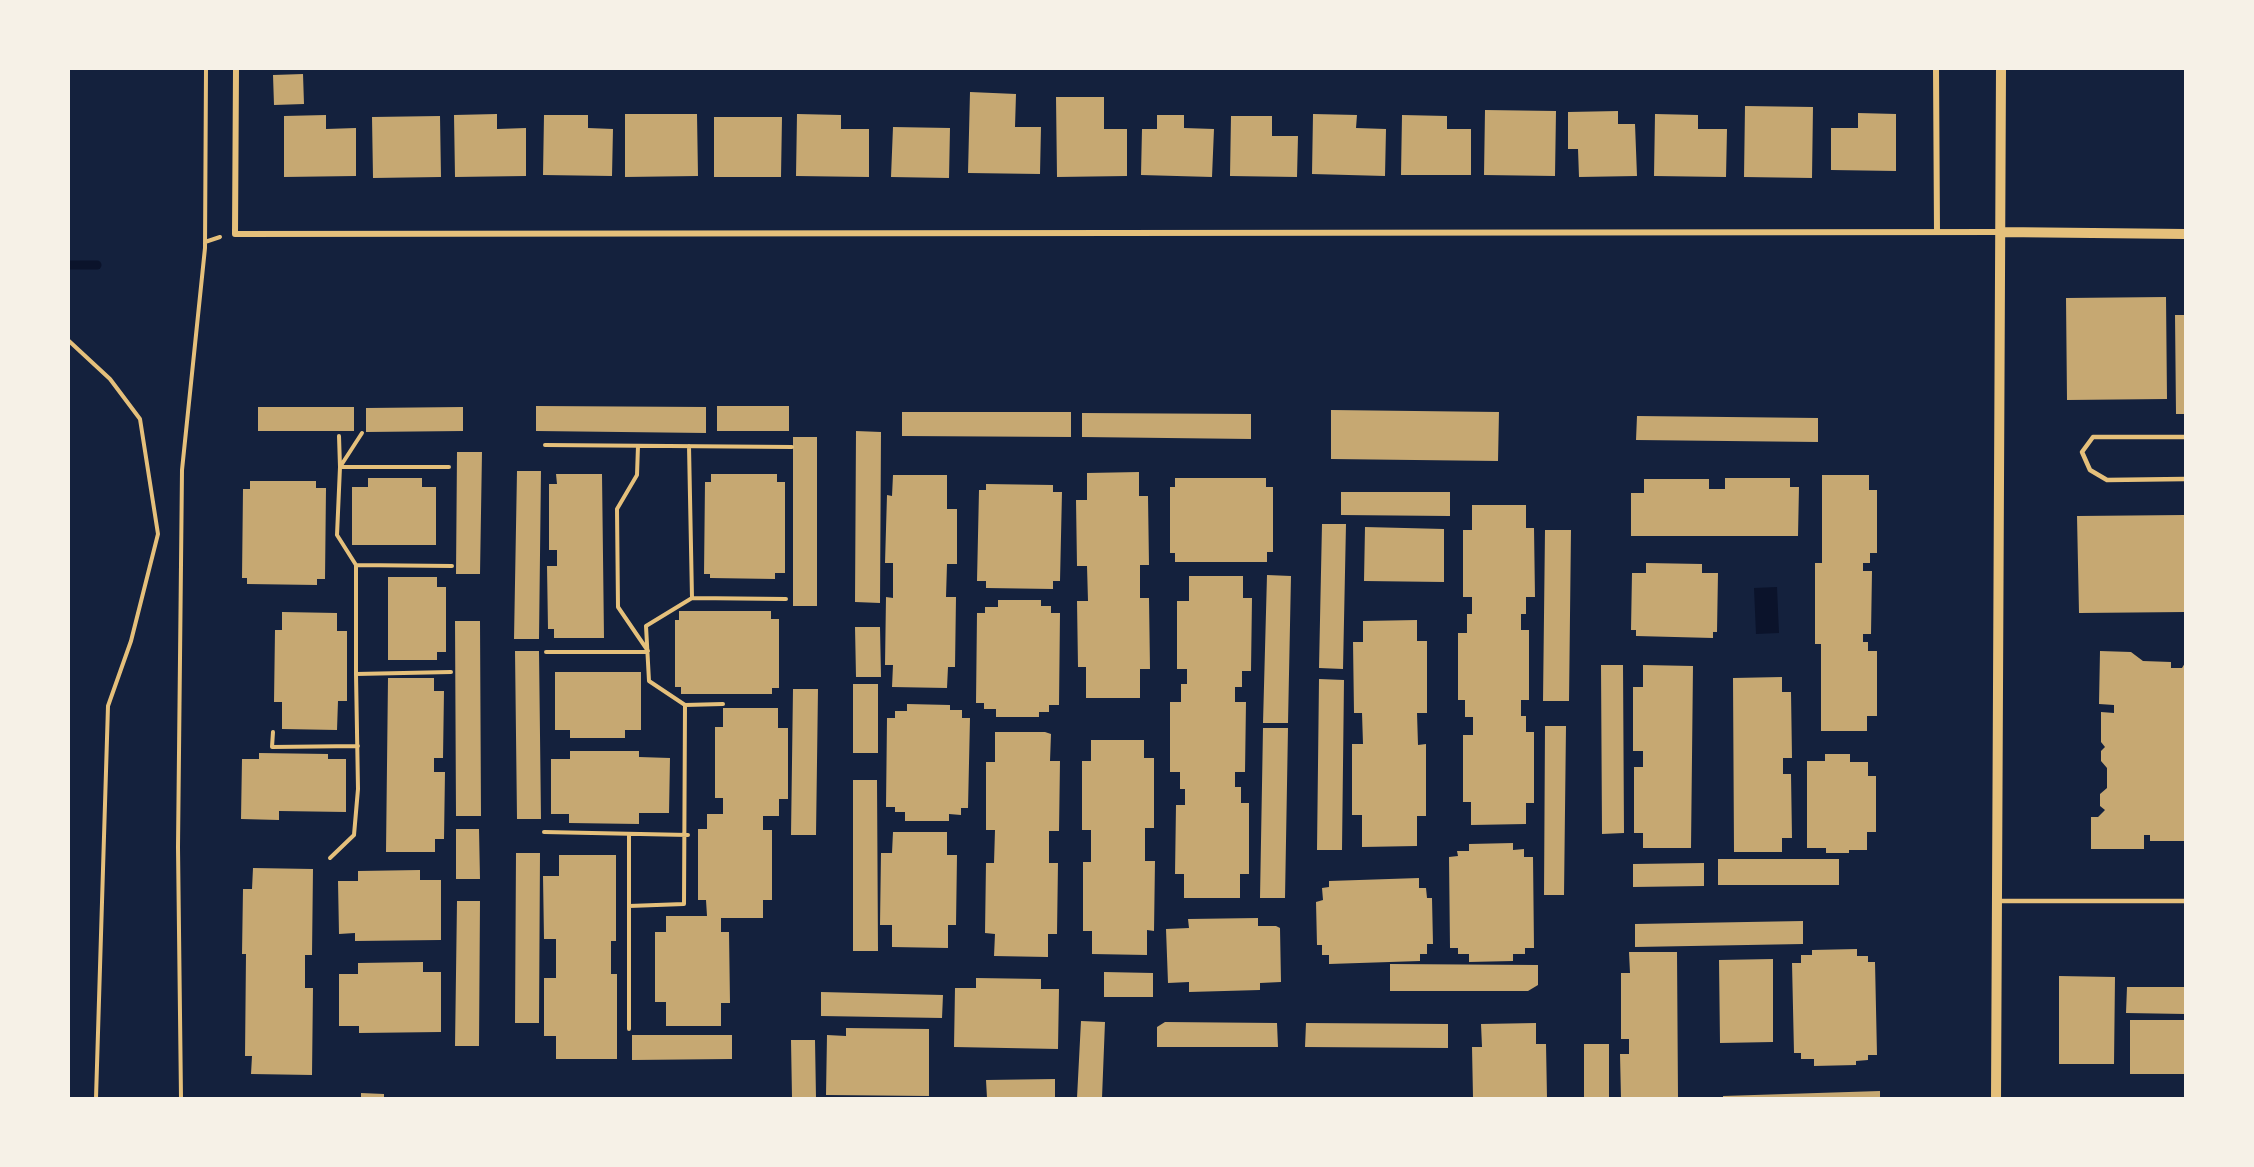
<!DOCTYPE html>
<html>
<head>
<meta charset="utf-8">
<style>
	body { margin:0 }
	#map { position:relative; width:2254px; height:1167px; overflow:hidden; background:#14213d; font-family:Bitter,serif }
	canvas { display:block }
	.frame { position:absolute; inset:0; border:70px solid #f6f1e7; pointer-events:none }
</style>
</head>
<body>
<div id="map">
<canvas width="2254" height="1167"></canvas>
<div class="frame"></div>
</div>
<script>
const ctx = document.querySelector('canvas').getContext('2d');
ctx.lineJoin = 'round';
function fillPath(path, color) {
  ctx.fillStyle = color;
  ctx.fill(path, 'evenodd');
}
function poly(rows) {
  const path = new Path2D();
  for (const r of rows) {
    path.moveTo(r[0], r[1]);
    for (let i = 2; i < r.length; i += 2) path.lineTo(r[i], r[i + 1]);
  }
  return path;
}
function stroke(path, color, width, dash) {
  ctx.strokeStyle = color;
  ctx.lineWidth = width;
  ctx.lineCap = dash ? 'butt' : 'round';
  ctx.setLineDash(dash || []);
  ctx.stroke(path);
}
fillPath(poly([
	[1777,587,1779,633,1756,634,1754,588]
]), '#0b132b');
stroke(poly([
	[69,265,97,265]
]), '#0b132b', 9);
fillPath(poly([
	[303,74,304,104,274,105,273,75],
	[970,92,1016,94,1015,127,1041,127,1040,174,968,173],
	[1056,97,1104,97,1104,129,1127,129,1127,176,1057,177],
	[1745,106,1813,107,1812,178,1744,177],
	[1485,110,1556,111,1555,176,1484,175],
	[1618,111,1618,124,1635,124,1637,176,1579,177,1578,149,1568,149,1568,112],
	[1858,113,1896,114,1896,171,1831,170,1831,128,1858,128],
	[497,114,497,129,526,128,526,176,455,177,454,115],
	[625,114,697,114,698,176,625,177],
	[797,114,841,115,841,129,869,129,869,177,796,176],
	[1313,114,1357,115,1356,128,1386,129,1385,176,1312,174],
	[1655,114,1698,115,1698,129,1727,129,1726,177,1654,176],
	[326,115,326,129,356,128,356,176,284,177,284,116],
	[544,115,588,115,588,128,613,129,612,176,543,175],
	[1157,115,1184,115,1184,128,1214,129,1212,177,1141,175,1142,129,1157,129],
	[1402,115,1447,116,1447,129,1471,129,1471,175,1401,175],
	[440,116,441,177,373,178,372,117],
	[1231,116,1272,116,1272,136,1298,136,1297,177,1230,176],
	[714,117,782,117,781,177,714,177],
	[893,127,950,128,949,178,891,177],
	[2166,297,2167,399,2067,400,2066,298],
	[2175,315,2185,315,2185,414,2176,414],
	[536,406,706,407,706,433,536,431],
	[717,406,789,406,789,431,717,431],
	[258,407,354,407,354,431,258,431],
	[463,407,463,431,366,432,366,408],
	[1331,410,1499,412,1498,461,1331,459],
	[902,412,1071,412,1071,437,902,436],
	[1082,413,1251,414,1251,439,1082,437],
	[1637,416,1818,418,1818,442,1636,440],
	[856,431,881,432,880,603,855,602],
	[793,437,817,437,817,606,793,606],
	[457,452,482,452,480,574,456,574],
	[517,471,541,471,539,639,514,639],
	[1139,472,1139,496,1148,496,1149,565,1140,565,1140,598,1149,598,1150,669,1140,669,1140,698,1086,698,1086,667,1078,667,1077,601,1088,601,1087,566,1077,566,1076,500,1087,500,1087,473],
	[556,474,602,474,604,638,554,638,554,629,548,629,547,566,557,566,557,550,549,550,549,484,557,484],
	[711,474,777,474,777,482,785,482,785,573,775,573,775,579,710,578,710,574,704,574,705,482,711,482],
	[893,475,947,475,947,509,957,509,957,564,947,564,946,597,956,597,955,667,948,667,947,688,892,687,893,665,885,665,886,597,893,598,893,563,885,563,887,495,892,496],
	[1822,475,1869,475,1869,490,1877,490,1877,553,1870,553,1870,563,1863,563,1863,571,1872,571,1871,634,1863,634,1863,642,1868,642,1868,651,1877,651,1877,716,1867,716,1867,731,1821,731,1821,644,1815,644,1815,563,1822,563],
	[368,478,422,478,422,487,436,487,436,545,352,545,352,487,368,487],
	[1175,478,1266,478,1266,487,1273,487,1273,552,1267,552,1267,562,1175,562,1175,553,1170,553,1170,487,1175,487],
	[1725,478,1790,478,1790,487,1799,487,1798,536,1631,536,1631,493,1644,493,1644,479,1709,479,1709,489,1725,489],
	[250,481,316,481,316,488,326,488,325,579,317,579,317,585,247,584,247,578,242,578,243,489,250,489],
	[986,484,1053,485,1053,492,1062,492,1060,581,1053,581,1053,589,986,588,986,581,977,581,979,490,986,490],
	[1341,492,1450,492,1450,516,1341,515],
	[1472,505,1526,505,1526,528,1534,528,1535,597,1526,597,1526,614,1521,614,1521,630,1529,630,1529,700,1521,700,1521,716,1526,716,1526,732,1534,732,1534,803,1526,803,1526,824,1471,825,1471,802,1463,802,1463,735,1473,735,1473,717,1465,717,1465,700,1458,700,1458,633,1467,633,1467,614,1472,614,1472,597,1463,597,1463,530,1472,530],
	[2185,515,2185,612,2079,613,2077,516],
	[1322,524,1346,524,1343,669,1319,668],
	[1365,527,1444,529,1444,582,1364,581],
	[1545,530,1571,530,1569,701,1543,701],
	[1646,563,1702,564,1702,573,1718,573,1717,632,1713,632,1713,638,1636,636,1636,630,1631,630,1632,573,1646,573],
	[1267,575,1291,576,1288,723,1263,723],
	[1189,576,1243,576,1243,598,1252,598,1251,671,1242,671,1242,687,1235,687,1235,702,1246,702,1245,772,1235,772,1235,787,1241,787,1241,803,1249,803,1249,874,1240,874,1240,898,1184,898,1184,874,1175,874,1176,805,1185,805,1185,789,1180,789,1180,772,1170,772,1170,702,1181,702,1181,684,1187,684,1187,669,1177,669,1177,601,1189,601],
	[388,577,437,577,437,587,446,587,446,652,437,652,437,660,388,660],
	[998,600,1041,600,1041,606,1051,606,1051,613,1060,613,1059,705,1049,705,1049,712,1039,712,1039,717,996,717,996,709,984,709,984,703,976,703,977,613,985,613,985,607,998,607],
	[679,611,771,611,771,619,779,619,779,688,772,688,772,694,681,694,681,687,675,687,675,620,679,620],
	[282,612,337,613,337,631,347,631,347,701,338,701,337,730,282,729,282,702,274,702,275,630,282,630],
	[1417,620,1417,641,1427,641,1427,713,1417,713,1418,745,1426,744,1426,816,1417,816,1417,846,1362,847,1362,815,1352,815,1352,744,1363,744,1362,713,1354,713,1353,642,1363,642,1363,621],
	[455,621,480,621,481,816,456,816],
	[855,627,880,627,881,677,856,677],
	[515,651,539,651,541,819,517,819],
	[2100,651,2131,652,2143,661,2171,662,2171,668,2182,668,2185,663,2185,841,2150,841,2150,835,2144,835,2144,849,2091,849,2091,817,2098,817,2105,810,2100,806,2100,794,2107,788,2107,768,2101,761,2101,751,2105,747,2101,742,2101,712,2114,713,2114,705,2099,704],
	[1601,665,1623,665,1624,833,1602,834],
	[1643,665,1693,666,1691,848,1643,848,1643,833,1634,833,1634,767,1643,767,1643,751,1633,751,1633,687,1643,687],
	[555,672,641,672,641,730,625,730,625,738,570,738,570,730,555,730],
	[1782,677,1782,692,1791,692,1792,758,1783,758,1783,774,1791,774,1792,838,1782,838,1782,852,1734,852,1733,678],
	[388,678,434,678,434,691,444,691,443,758,434,758,434,772,445,772,444,839,435,839,435,852,386,852],
	[1319,679,1344,680,1342,850,1317,850],
	[853,684,878,684,878,753,853,753],
	[793,689,818,689,816,835,791,835],
	[907,704,950,705,950,710,962,710,962,718,970,718,968,808,961,808,961,815,949,814,949,821,905,821,905,812,895,812,895,807,886,807,887,718,895,718,895,711,907,711],
	[723,708,778,708,778,728,788,728,788,799,779,799,779,816,763,816,763,830,772,830,772,900,763,900,763,918,721,918,721,932,729,932,730,1003,721,1003,721,1026,666,1026,666,1002,655,1002,655,932,666,932,666,916,707,916,706,900,698,900,698,829,707,829,707,814,723,814,723,798,715,798,715,727,723,727],
	[1545,726,1566,726,1564,895,1544,895],
	[1263,728,1288,728,1285,898,1260,898],
	[995,732,1045,732,1051,734,1050,761,1060,761,1059,831,1049,831,1049,863,1058,863,1057,934,1048,934,1048,957,994,956,995,934,985,933,986,863,994,863,995,830,986,830,986,762,995,762],
	[1091,740,1144,740,1144,758,1154,758,1154,828,1145,828,1145,861,1155,861,1154,931,1147,930,1147,955,1092,954,1092,931,1083,931,1083,862,1091,862,1091,830,1082,830,1082,761,1091,761],
	[570,751,639,751,639,757,670,758,669,813,639,813,639,824,569,823,569,814,551,814,551,759,570,759],
	[259,753,328,754,328,759,346,759,346,812,279,811,279,820,241,819,242,759,259,759],
	[1825,754,1850,754,1850,762,1868,762,1868,776,1876,776,1876,832,1867,832,1867,850,1849,850,1849,853,1826,853,1826,848,1807,848,1807,761,1825,761],
	[853,780,877,780,878,951,853,951],
	[456,829,479,829,480,879,456,879],
	[893,832,947,832,947,855,957,855,956,925,948,925,948,948,892,947,892,925,880,925,881,853,892,853],
	[1513,843,1513,850,1524,849,1524,857,1533,857,1534,948,1525,948,1525,954,1513,954,1513,961,1469,962,1469,954,1458,954,1458,948,1450,948,1449,857,1458,856,1457,851,1469,851,1469,844],
	[516,853,540,853,539,1023,515,1023],
	[559,855,616,855,616,941,611,941,611,974,617,974,617,1059,556,1059,556,1036,544,1036,544,978,556,978,556,939,544,939,543,876,559,876],
	[1718,859,1839,859,1839,885,1718,885],
	[1704,863,1704,886,1633,887,1633,864],
	[253,868,313,869,312,955,305,955,305,988,313,988,312,1075,251,1074,252,1056,245,1056,246,954,242,954,243,889,252,889],
	[420,870,420,880,441,880,441,940,355,941,355,933,339,934,338,881,358,881,358,871],
	[1419,878,1419,888,1426,888,1427,898,1432,898,1433,944,1427,944,1427,954,1420,954,1420,961,1329,964,1329,955,1322,955,1322,945,1317,945,1316,902,1323,900,1322,888,1329,887,1329,881],
	[457,901,480,901,479,1046,455,1046],
	[1258,918,1258,926,1276,926,1280,928,1281,982,1260,983,1260,990,1189,992,1189,982,1168,983,1166,929,1189,928,1188,919],
	[1803,921,1803,944,1635,947,1635,924],
	[1857,949,1857,956,1868,956,1868,962,1875,962,1877,1055,1868,1055,1868,1060,1856,1061,1856,1065,1814,1066,1814,1059,1801,1059,1801,1053,1794,1053,1792,963,1801,963,1801,955,1812,955,1812,950],
	[1629,952,1677,952,1678,1098,1621,1098,1620,1054,1629,1054,1629,1039,1621,1039,1621,973,1630,973],
	[1773,959,1773,1042,1720,1043,1719,960],
	[423,962,423,972,441,972,441,1032,359,1033,359,1026,339,1026,339,974,358,974,358,963],
	[1390,964,1538,965,1538,985,1528,991,1390,991],
	[1104,972,1153,973,1153,997,1104,997],
	[2059,976,2115,977,2114,1064,2059,1064],
	[976,978,1041,979,1041,989,1059,989,1058,1049,954,1047,955,988,976,988],
	[2127,987,2185,987,2185,1014,2126,1013],
	[821,992,943,995,942,1018,821,1016],
	[2130,1020,2185,1020,2185,1074,2130,1074],
	[1081,1021,1105,1022,1102,1098,1077,1098],
	[1165,1022,1277,1023,1278,1047,1157,1047,1157,1027],
	[1306,1023,1448,1024,1448,1048,1305,1047],
	[1536,1023,1536,1044,1546,1044,1547,1098,1473,1098,1472,1047,1482,1047,1481,1024],
	[846,1028,929,1029,929,1096,826,1095,827,1035,846,1036],
	[632,1035,732,1035,732,1059,632,1060],
	[791,1040,815,1040,816,1098,792,1098],
	[1584,1044,1609,1044,1609,1098,1584,1098],
	[1055,1079,1055,1098,987,1098,986,1080],
	[1880,1091,1880,1098,1723,1098,1723,1096],
	[361,1093,384,1094,384,1098,361,1098]
]), '#c6a872');
stroke(poly([
	[205,242,220,237],
	[69,341,110,379,140,419,158,534,131,641,108,706,96,1098],
	[339,436,340,467,362,433],
	[545,445,792,447],
	[638,446,637,475,617,509,618,607,648,651],
	[689,446,692,598,786,599],
	[356,565,337,535,340,467,449,467],
	[692,598,646,626,649,681,685,705,723,704],
	[546,652,647,652],
	[356,674,356,565,452,566],
	[273,732,272,747,358,746],
	[544,832,688,835],
	[629,834,629,1029],
	[330,858,354,835,358,789,356,674,451,672],
	[629,906,684,904,685,705],
	[181,1098,178,847,182,470,205,248,206,69]
]), '#e5c07b', 4);
stroke(poly([
	[2185,437,2093,437,2082,452,2090,470,2107,480,2185,479],
	[1999,901,2185,901]
]), '#e5c07b', 4.5);
stroke(poly([
	[236,69,235,234,2000,232],
	[1936,69,1937,232]
]), '#e5c07b', 6);
stroke(poly([
	[2000,232,2185,234],
	[1996,1098,2001,69]
]), '#e5c07b', 10);
</script>
</body>
</html>
